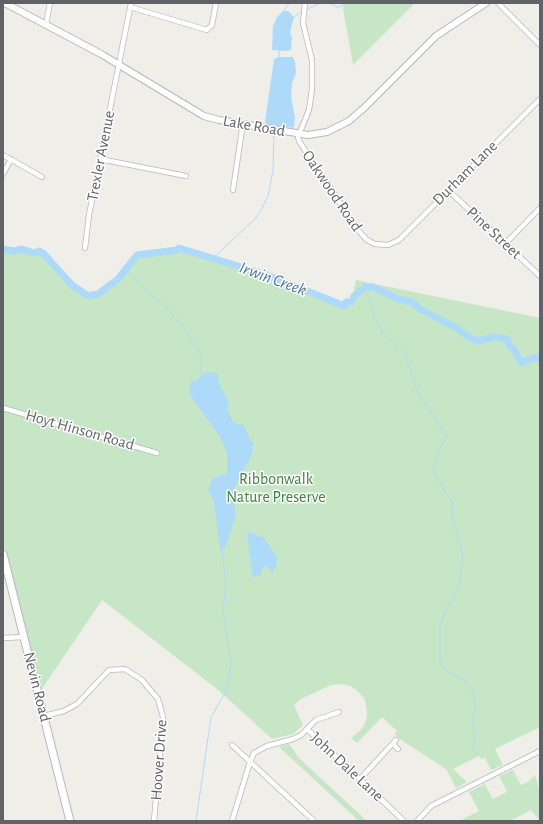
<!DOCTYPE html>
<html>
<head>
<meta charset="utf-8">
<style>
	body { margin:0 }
	#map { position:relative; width:543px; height:824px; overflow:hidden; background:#f0eee8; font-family:"Alegreya Sans",sans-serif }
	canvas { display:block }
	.frame { position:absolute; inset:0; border:4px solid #5f6367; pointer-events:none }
</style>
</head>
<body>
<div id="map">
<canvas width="543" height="824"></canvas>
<div class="frame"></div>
</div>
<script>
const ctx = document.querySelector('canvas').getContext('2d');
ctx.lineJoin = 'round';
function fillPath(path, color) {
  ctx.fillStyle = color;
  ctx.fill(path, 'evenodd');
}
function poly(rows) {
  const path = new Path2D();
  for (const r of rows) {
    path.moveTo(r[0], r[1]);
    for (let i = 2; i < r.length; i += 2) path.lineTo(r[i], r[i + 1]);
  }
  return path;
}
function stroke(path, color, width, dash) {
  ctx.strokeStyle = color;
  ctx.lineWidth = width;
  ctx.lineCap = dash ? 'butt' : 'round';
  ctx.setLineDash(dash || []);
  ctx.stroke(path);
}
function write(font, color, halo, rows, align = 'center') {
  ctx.font = font + ' "Alegreya Sans",sans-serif';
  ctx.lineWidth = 3;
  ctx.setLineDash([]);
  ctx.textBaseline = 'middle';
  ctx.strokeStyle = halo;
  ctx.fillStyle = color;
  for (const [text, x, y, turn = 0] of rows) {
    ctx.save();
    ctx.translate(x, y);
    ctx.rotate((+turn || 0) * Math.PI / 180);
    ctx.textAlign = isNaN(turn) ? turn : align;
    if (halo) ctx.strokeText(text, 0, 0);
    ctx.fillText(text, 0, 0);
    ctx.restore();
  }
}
fillPath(poly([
	[342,3,415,3,353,65],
	[179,248,264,274,345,306,351,306,356,280,540,318,540,727,495,749,503,765,491,770,485,758,481,759,479,756,453,769,467,782,456,788,446,769,401,740,395,734,397,731,382,717,357,743,351,738,361,730,366,721,367,712,365,700,359,692,350,686,341,684,331,685,301,699,294,705,303,725,293,734,272,739,217,689,102,600,42,689,26,638,3,543,3,249,14,251,22,249,34,253,39,251,44,254,72,285,88,296,98,294,118,279,137,255,177,250],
	[289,744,299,758,367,821,359,821,279,747],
	[513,770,521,785,528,782,535,775,540,793,540,821,531,810,510,821,459,821,479,811,469,792,485,784,493,799,507,792,499,776]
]), '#c7e6c6');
fillPath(poly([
	[283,11,288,11,294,17,290,32,292,38,291,50,286,51,272,50,273,26,277,17],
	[279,57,293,57,295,62,296,73,292,83,291,96,295,118,294,128,282,126,275,128,268,126,265,122,274,59],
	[206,372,217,373,219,384,229,403,227,407,228,412,234,423,244,425,249,438,253,443,253,450,250,459,234,488,233,499,236,514,227,543,222,551,220,549,214,502,208,490,213,478,227,473,227,454,220,437,190,395,189,389,191,382,196,380],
	[249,532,263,537,277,557,277,564,272,573,267,566,263,567,261,575,254,577,252,573,247,533]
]), '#aedafa');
stroke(poly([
	[329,3,337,7,340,7,344,3],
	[308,9,320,3],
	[283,12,289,3],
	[294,17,301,12],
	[279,49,279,58],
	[213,258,255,219,261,210,268,196,273,170,274,134],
	[126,270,182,324,202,357,200,376],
	[360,291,365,292,370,299,374,316,384,335,405,354,417,391,447,436,438,451,433,472,452,502,453,521,463,555,459,588,448,606,440,624,440,663,450,674,465,680,473,693,476,706,472,718,475,738,473,746,476,756],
	[196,821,211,717,226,691,231,663,223,612,226,584,222,551]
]), '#aedafa', 1);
stroke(poly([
	[3,249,14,251,22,249,34,253,39,251,44,254,72,285,88,296,98,294,118,279,137,255,177,250,179,248,264,274,345,306,346,302,352,302,354,296,360,291,366,287,373,287,398,299,412,302,420,309,455,327,472,339,478,341,493,337,507,339,510,347,514,349,521,363,533,358,540,358]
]), '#aedafa', 7);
const minor = poly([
	[305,3,303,23,312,60,312,89,309,110,298,137,299,141,358,230,367,240,375,244,388,245,399,240,540,99],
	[498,3,540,45],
	[130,7,207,30,212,25,216,3],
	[46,25,50,3],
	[3,155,42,177],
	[100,159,186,176],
	[3,174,11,159],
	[233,190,243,123],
	[448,190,540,276],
	[505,244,540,208],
	[85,248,89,215,131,3],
	[3,408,157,453],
	[3,638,24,637],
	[44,716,64,711,77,704,109,670,125,669,142,680,158,699,163,717,154,821],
	[307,729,404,821],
	[393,744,398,749],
	[232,745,314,821],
	[360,779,396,740],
	[232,821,250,762,254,753,267,746,293,739,301,735,316,720,339,712],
	[417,821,431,806,540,751]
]);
const tertiary = poly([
	[5,3,101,54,204,116,219,120,308,135,327,132,349,121,365,107,436,36,486,3]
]);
const secondary = poly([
	[3,554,70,821]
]);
stroke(minor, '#b5b8bb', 6);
stroke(tertiary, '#b5b8bb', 8);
stroke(secondary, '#b4b7bb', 9);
stroke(minor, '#fff', 4.5);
stroke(tertiary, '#fff', 6);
stroke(secondary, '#fff', 7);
write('16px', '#5f6367', '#fff', [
	["Lake Road",254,126,10],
	["Trexler Avenue",101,156,-79],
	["Durham Lane",465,173,-45],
	["Oakwood Road",332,191,56],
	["Pine Street",494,233,43],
	["Hoyt Hinson Road",80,430,16],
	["Nevin Road",37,687,76],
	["Hoover Drive",159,760,-86],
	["John Dale Lane",347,767,43]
]);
write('16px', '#3b823d', '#fff', [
	["Ribbonwalk",276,479],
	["Nature Preserve",276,497]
]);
write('italic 17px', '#4776a3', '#fff', [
	["Irwin Creek",273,279,20]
]);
</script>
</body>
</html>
